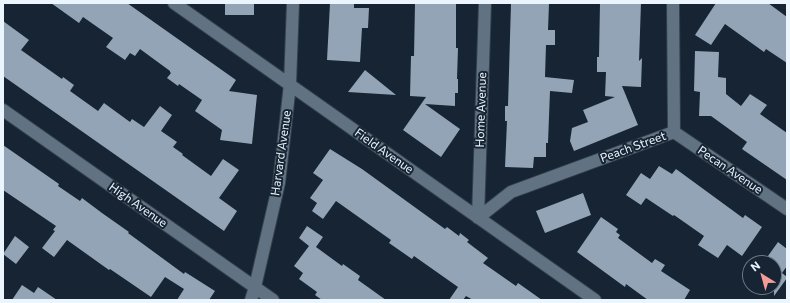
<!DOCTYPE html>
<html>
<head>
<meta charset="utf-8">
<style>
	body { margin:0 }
	#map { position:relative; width:790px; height:303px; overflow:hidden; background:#162433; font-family:Commissioner,sans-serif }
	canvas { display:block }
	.frame { position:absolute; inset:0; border:4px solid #ebf5fe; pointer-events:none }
	.north { position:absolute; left:742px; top:255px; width:40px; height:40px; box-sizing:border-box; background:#162433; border:1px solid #6b7884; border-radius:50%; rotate:323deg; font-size:11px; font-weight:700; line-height:16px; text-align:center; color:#ebf5fe }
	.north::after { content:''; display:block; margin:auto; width:14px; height:18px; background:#f59b98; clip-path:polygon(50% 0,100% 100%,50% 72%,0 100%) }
</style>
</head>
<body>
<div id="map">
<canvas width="790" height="303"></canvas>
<div class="frame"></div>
<div class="north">N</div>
</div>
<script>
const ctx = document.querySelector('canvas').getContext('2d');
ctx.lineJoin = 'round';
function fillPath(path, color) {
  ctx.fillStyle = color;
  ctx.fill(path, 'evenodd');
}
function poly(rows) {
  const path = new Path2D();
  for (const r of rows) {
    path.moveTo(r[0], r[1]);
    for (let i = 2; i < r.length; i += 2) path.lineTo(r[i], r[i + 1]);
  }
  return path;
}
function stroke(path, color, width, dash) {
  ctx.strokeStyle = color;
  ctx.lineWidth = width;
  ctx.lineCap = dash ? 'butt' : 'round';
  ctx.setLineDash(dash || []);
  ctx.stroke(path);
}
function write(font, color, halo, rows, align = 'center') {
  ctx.font = font + ' Commissioner,sans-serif';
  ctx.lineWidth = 4;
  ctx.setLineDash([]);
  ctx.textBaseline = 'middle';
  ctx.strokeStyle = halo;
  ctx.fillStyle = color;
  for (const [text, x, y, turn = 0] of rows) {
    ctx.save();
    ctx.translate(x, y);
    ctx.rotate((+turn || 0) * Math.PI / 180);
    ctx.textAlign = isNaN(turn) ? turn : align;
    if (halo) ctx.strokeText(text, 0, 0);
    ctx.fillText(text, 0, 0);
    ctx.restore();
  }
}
fillPath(poly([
	[51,3,127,3,236,80,229,91,257,95,252,144,220,140,222,130,195,111,202,100,179,84,178,86,167,78,171,73,170,72,170,71,140,49,135,56,130,53,125,60,106,47,113,38,83,17,79,23],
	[225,3,254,3,254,15,225,15],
	[330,3,354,3,354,8,369,8,368,28,362,28,360,62,327,60],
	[415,3,456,3,456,48,458,48,457,79,458,79,458,93,455,93,455,106,425,104,460,129,441,157,403,130,426,97,410,96,411,56,414,56],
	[511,3,549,4,548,30,555,30,555,45,546,45,545,77,574,80,572,93,550,91,548,143,546,143,546,157,534,157,533,168,505,167,507,121,505,121,505,106,508,106],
	[600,3,641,3,639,61,642,58,641,87,622,86,638,125,574,151,570,141,572,128,588,122,583,110,615,97,605,96,606,72,597,72,597,57,599,57],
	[716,3,768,3,787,17,787,63,766,49,764,52,725,24,711,45,695,35],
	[3,21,29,40,21,50,62,79,63,77,74,85,70,91,98,111,104,103,130,122,132,119,144,127,160,106,172,115,161,131,177,142,173,147,183,154,182,155,211,176,223,159,239,170,219,198,237,211,224,231,3,76],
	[695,51,719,52,718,77,726,78,726,94,741,106,750,94,767,105,760,114,787,133,787,180,742,149,747,142,711,116,699,116,700,92,694,91],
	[365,70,396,95,348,92],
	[3,145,59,184,58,186,80,201,82,198,102,213,129,232,128,233,184,274,185,272,215,291,209,300,177,300,184,289,165,277,151,297,110,269,109,270,67,240,54,257,42,248,55,231,53,230,56,226,3,190],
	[330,149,362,169,445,229,447,227,459,236,460,233,469,240,467,242,488,258,483,263,516,286,518,283,542,300,473,300,466,296,463,300,449,300,458,287,414,256,412,259,389,243,391,240,336,201,323,219,312,211,317,203,310,198,323,180,313,173],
	[659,166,672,174,676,169,743,218,745,215,762,227,742,256,727,245,718,258,698,245,704,236,674,215,673,216,646,198,641,205,626,195,641,173,650,179],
	[583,193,591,215,545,233,536,211],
	[601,217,618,229,616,232,620,235,618,238,652,263,655,259,665,265,661,271,690,290,684,300,648,300,626,284,625,287,577,252],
	[307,226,323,237,316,247,342,266,343,264,360,276,358,280,386,300,322,300,315,295,317,292,299,279,303,273,294,266,309,246,299,238],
	[15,236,29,247,16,264,3,254],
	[778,242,787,249,787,266,782,273,787,277,787,278,774,296,774,263,763,263],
	[22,285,34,293,38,287,57,300,12,300]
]), '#92a4b6');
const minor = poly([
	[174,3,595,300],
	[673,3,674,132],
	[3,110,273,300],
	[674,132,787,209],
	[478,218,511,192,674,132],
	[478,218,485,3],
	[251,300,255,287,279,183,290,84,293,3]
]);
stroke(minor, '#35404c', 14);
stroke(minor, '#617283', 12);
write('12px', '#ebf5fe', '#162433', [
	["Home Avenue",481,110,-88],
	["Peach Street",633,147,-20],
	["Field Avenue",384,151,35],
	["Harvard Avenue",281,153,-82],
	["Pecan Avenue",730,170,34],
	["High Avenue",138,205,35]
]);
</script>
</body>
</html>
